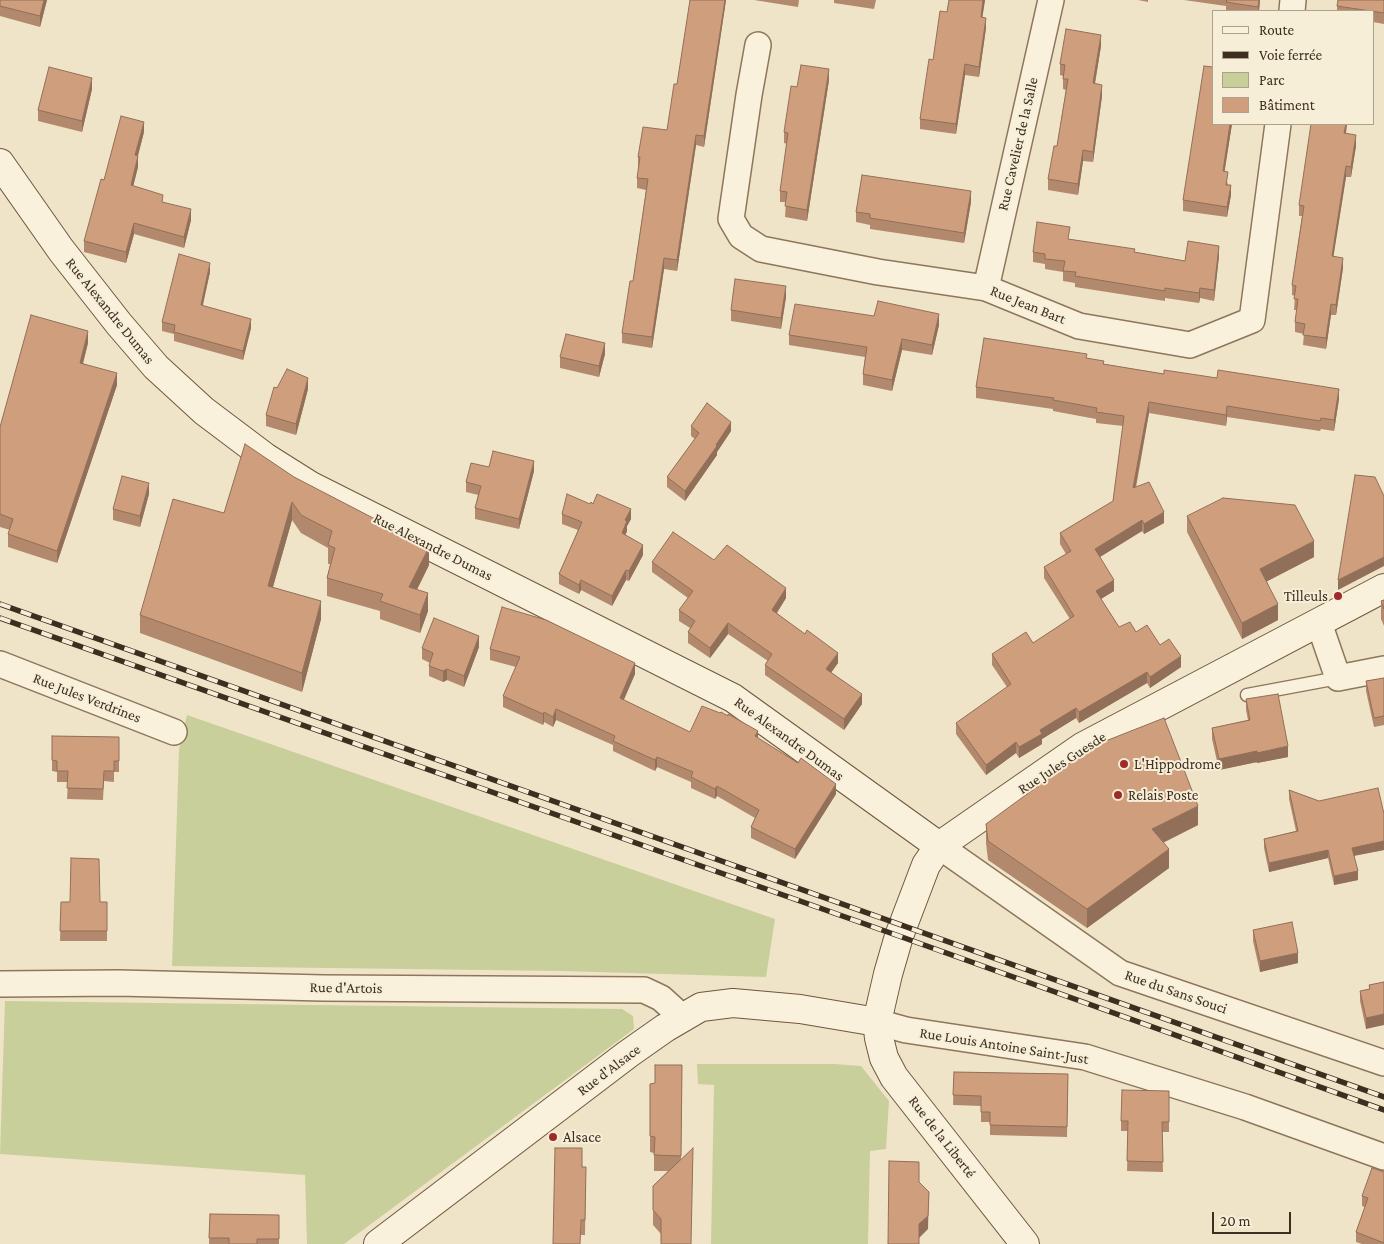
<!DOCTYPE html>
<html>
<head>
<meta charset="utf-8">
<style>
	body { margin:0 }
	#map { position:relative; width:1384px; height:1244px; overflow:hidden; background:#f0e4c8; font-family:"Crimson Pro",serif }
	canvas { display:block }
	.legend { position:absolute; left:1212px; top:10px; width:162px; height:115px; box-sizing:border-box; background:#f7eed8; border:1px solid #ada18e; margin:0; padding:6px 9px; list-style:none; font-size:15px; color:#3d2e20 }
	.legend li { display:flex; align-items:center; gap:10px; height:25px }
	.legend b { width:25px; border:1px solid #ada18e }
	.scale { position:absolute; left:1212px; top:1212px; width:79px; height:22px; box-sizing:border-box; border:2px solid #3d2e20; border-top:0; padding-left:6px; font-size:15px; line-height:18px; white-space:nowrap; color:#3d2e20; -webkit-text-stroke:4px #f7eed8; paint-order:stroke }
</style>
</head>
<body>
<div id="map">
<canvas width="1384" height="1244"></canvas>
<ul class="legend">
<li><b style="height:6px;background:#faf1dc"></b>Route</li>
<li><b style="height:6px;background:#3d2e20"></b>Voie ferrée</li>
<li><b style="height:14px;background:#c9cf9b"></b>Parc</li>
<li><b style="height:14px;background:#cf9f7d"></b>Bâtiment</li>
</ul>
<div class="scale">20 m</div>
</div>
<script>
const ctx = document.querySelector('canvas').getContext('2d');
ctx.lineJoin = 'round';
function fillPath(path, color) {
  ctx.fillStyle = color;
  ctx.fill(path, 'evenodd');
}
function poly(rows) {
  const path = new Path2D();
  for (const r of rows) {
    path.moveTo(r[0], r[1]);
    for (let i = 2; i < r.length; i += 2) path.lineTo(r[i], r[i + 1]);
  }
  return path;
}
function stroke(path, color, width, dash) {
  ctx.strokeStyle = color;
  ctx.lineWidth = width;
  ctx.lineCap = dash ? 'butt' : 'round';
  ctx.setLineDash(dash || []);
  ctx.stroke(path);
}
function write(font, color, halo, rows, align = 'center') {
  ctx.font = font + ' "Crimson Pro",serif';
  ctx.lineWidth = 4;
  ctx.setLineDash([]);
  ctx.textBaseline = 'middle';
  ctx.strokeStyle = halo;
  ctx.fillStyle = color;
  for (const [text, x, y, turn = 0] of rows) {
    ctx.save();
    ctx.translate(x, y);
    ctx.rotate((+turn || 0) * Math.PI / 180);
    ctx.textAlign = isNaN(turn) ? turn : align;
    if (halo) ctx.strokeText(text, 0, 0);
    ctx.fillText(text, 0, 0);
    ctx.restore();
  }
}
fillPath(poly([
	[187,715,775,919,766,977,562,971,172,966,179,749],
	[5,1001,622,1009,633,1016,634,1029,344,1244,307,1244,305,1175,0,1154],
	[697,1064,835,1064,861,1066,889,1101,886,1149,870,1151,868,1244,711,1244,714,1085,698,1084]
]), '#c9cf9b');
const lane = poly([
	[1247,695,1338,678]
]);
const street = poly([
	[1292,11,1293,0],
	[758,45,749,95,731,219,741,236,761,249,878,272,986,288,1079,326,1190,345,1252,320,1278,124],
	[986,288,1051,0],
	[1319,623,1338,678,1384,669],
	[0,664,174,732],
	[939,846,1120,973,1384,1063],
	[0,984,118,983,323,988,644,990,661,998,682,1017],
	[877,1022,906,1030,1085,1057,1245,1107,1384,1157]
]);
const secondary = poly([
	[0,163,61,250,119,324,156,367,204,411,265,457,311,486,733,698,939,846],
	[378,1244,628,1054,665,1028,701,1007,733,1003,800,1009,877,1022],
	[1025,1244,894,1077,884,1058,879,1038,877,1022,888,974,899,936,926,865,939,846,1082,747,1384,588]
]);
stroke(lane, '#8d765c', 15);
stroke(street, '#8d765c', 28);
stroke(secondary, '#6f573f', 30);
stroke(lane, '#faf1dc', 12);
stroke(street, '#faf1dc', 25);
stroke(secondary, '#faf1dc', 28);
const rail = poly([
	[0,604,1384,1097],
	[0,618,899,936,1384,1110]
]);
stroke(rail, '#3d2e20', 5.5);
stroke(rail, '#f7eed8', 4, [11]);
fillPath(poly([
	[0,0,47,0,40,27,0,16],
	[726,0,704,147,696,145,677,271,664,269,652,348,622,343,622,333,633,281,646,190,637,188,637,178,639,168,638,167,638,157,667,130,677,84],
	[754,0,799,0,798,7],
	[834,0,876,0,874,9,834,3],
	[949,0,985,0,982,17,986,28,979,77,965,75,956,134,920,129,920,119,947,12],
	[1138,0,1148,0,1148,2],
	[1184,0,1260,0,1259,11,1226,11,1226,6],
	[1384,0,1384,24,1373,22,1373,11,1337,11,1337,6],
	[1101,46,1095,84,1102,96,1093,162,1083,161,1078,195,1048,190,1048,179,1057,146,1066,90,1063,89,1063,76,1060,75,1060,64],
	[829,80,807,221,785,217,786,202,780,202,780,191,787,144,784,143,784,132],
	[92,89,82,132,38,121,38,110],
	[1213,124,1232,124,1224,171,1231,195,1227,217,1183,211,1183,200],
	[1347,124,1346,134,1356,146,1351,177,1346,177,1333,256,1343,268,1336,315,1331,315,1326,349,1303,345,1304,334,1295,332,1295,322,1297,310,1294,310,1295,296,1292,295,1292,285,1302,216,1299,216,1299,205],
	[144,132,138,156,138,167,133,186,163,202,191,220,184,248,134,234,126,263,84,252,84,241,104,180],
	[971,202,964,243,870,229,870,225,856,222,856,212],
	[1070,239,1135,252,1185,261,1219,256,1214,301,1200,298,1199,303,1165,298,1165,301,1075,287,1075,283,1063,281,1063,272,1045,269,1045,264,1033,262,1033,252],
	[210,272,202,306,251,328,243,360,174,341,174,334,162,331,162,322],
	[786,297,781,329,731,321,731,310],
	[874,316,939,325,932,355,902,350,892,391,863,385,863,374,865,357,789,345,789,335],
	[88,343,83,363,117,385,57,563,8,547,8,534,10,530,0,527,0,427],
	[605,354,599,377,560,368,560,357],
	[1087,358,1104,364,1164,374,1339,399,1334,431,1321,429,1320,431,1227,417,1226,426,1149,413,1136,488,1164,523,1144,534,1142,531,1100,557,1114,591,1101,599,1119,627,1136,632,1160,645,1181,667,1150,688,1147,683,1079,723,1076,718,1042,739,1042,744,1019,758,1016,753,986,775,956,734,956,723,1007,687,992,665,992,654,1033,643,1070,619,1044,578,1044,567,1066,554,1060,544,1060,533,1113,501,1123,426,1096,423,1096,419,1053,411,1053,409,976,398,976,387],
	[277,388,308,389,296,435,266,426,266,415],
	[691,426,731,431,717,452,717,455,685,501,667,487,667,477,695,439,691,436],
	[489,467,534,471,519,529,475,519,475,508,478,495,466,492,466,482],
	[294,477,429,565,417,590,428,611,420,633,380,619,380,611,327,596,327,578,330,564,328,564,328,548,301,533,292,520,273,587,321,619,302,692,140,633,140,615,224,513],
	[149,494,140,527,113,520,113,509],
	[590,504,631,519,627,526,627,531,625,535,643,555,629,581,626,580,612,606,581,590,579,594,559,584,559,574,578,530,562,524,562,514],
	[1187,516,1314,557,1267,581,1278,620,1242,639,1187,532],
	[714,560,786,598,777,613,838,663,831,672,862,704,844,730,765,675,765,665,768,661,728,634,710,658,688,643,688,632,690,628,679,621,679,610,688,598,652,572,652,562],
	[1384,600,1384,626,1381,619,1381,601],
	[479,647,464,687,447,680,443,682,429,676,429,666,430,663,422,659,422,648],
	[490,649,635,674,623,700,690,732,758,738,836,794,795,859,751,838,751,827,755,818,717,796,715,799,691,788,691,782,657,767,655,771,613,751,613,745,556,720,553,727,544,722,543,725,503,707,503,696,516,667,490,660],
	[1384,678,1384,725,1374,727,1366,691,1366,681],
	[1246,699,1288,757,1257,763,1257,762,1219,770,1212,739,1212,728,1248,720,1246,710],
	[52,736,119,737,119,772,114,772,114,782,104,781,103,800,67,799,68,782,57,782,57,772,52,771],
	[1289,790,1319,801,1384,814,1384,850,1354,856,1358,880,1334,885,1328,858,1269,872,1264,848,1264,839,1296,831,1289,799],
	[986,824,1198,825,1163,843,1169,868,1087,928,988,860,986,843],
	[61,902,107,902,107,941,60,941],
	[1253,930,1298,963,1260,972,1253,941],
	[1384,982,1366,1029,1360,1001,1360,991,1369,989,1369,985],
	[682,1065,681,1159,661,1234,653,1225,653,1186,668,1171,654,1171,654,1153,650,1152,650,1084,655,1083],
	[954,1072,1068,1074,1067,1137,990,1135,990,1122,981,1122,981,1106,953,1105],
	[1169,1091,1169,1132,1162,1132,1163,1172,1127,1171,1128,1131,1121,1131,1121,1121],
	[582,1167,586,1167,585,1235,581,1235],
	[1384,1172,1384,1244,1362,1244,1356,1242,1356,1232,1365,1207,1362,1206,1362,1196],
	[210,1214,279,1215,279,1244,209,1244]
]), '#b2896c');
fillPath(poly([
	[44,0,47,0,40,27,40,16],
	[725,0,726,0,704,147,704,136],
	[983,0,985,0,981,27,981,17],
	[1259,0,1260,0,1259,11,1258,11],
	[986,18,986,28,979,77,979,67],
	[1101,35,1101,46,1093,94,1093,83],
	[965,64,965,75,956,134,956,124],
	[829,69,829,80,807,221,807,210],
	[92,78,92,89,82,132,82,121],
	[1102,85,1102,96,1093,162,1093,152],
	[144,122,144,132,135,166,135,155],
	[1230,124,1232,124,1223,182,1223,171],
	[1346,124,1347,124,1344,144,1344,133],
	[696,135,696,145,677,271,677,260],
	[1356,135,1356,146,1351,177,1351,167],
	[1083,150,1083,161,1078,195,1078,184],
	[138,156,138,167,131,195,131,185],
	[1346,166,1346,177,1332,266,1332,256],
	[1231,185,1231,195,1227,217,1227,207],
	[971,191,971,202,964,243,964,233],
	[191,209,191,220,184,248,184,237],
	[134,223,134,234,126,263,126,252],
	[1219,246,1219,256,1214,301,1214,290],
	[664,258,664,269,652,348,652,337],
	[1343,258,1343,268,1336,315,1336,305],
	[210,263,210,272,201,314,201,305],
	[786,286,786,297,781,329,781,318],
	[1200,288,1200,298,1199,303,1199,293],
	[1331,304,1331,315,1326,349,1326,338],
	[939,314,939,325,932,355,932,345],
	[251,319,251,328,243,360,243,351],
	[88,331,88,343,80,375,80,363],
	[902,339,902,350,892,391,892,380],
	[605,343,605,354,599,377,599,366],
	[117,373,117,385,57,563,57,551],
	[308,378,308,389,296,435,296,424],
	[1339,389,1339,399,1334,431,1334,420],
	[1149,402,1149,413,1133,499,1133,488],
	[1227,406,1227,417,1226,426,1226,415],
	[731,422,731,431,717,452,717,455,685,501,685,491],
	[534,461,534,471,519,529,519,519],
	[149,483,149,494,140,527,140,516],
	[292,502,292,520,268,604,268,586],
	[631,509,631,519,627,526,627,531,622,543,622,533,625,520],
	[1164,512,1164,523,1144,534,1144,524],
	[1142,520,1142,531,1095,560,1095,549],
	[1314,541,1314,557,1260,585,1260,569],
	[643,545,643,555,629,581,629,571],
	[429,547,429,565,409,605,409,587],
	[1384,557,1384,566,1338,590,1338,580],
	[626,570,626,580,612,606,612,596],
	[581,580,581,590,579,594,579,585],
	[1114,580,1114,591,1096,602,1096,591],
	[786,588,786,598,772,620,772,610],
	[428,593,428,611,420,633,420,615],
	[321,601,321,619,302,692,302,673],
	[1278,604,1278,620,1242,639,1242,623],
	[728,623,728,634,710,658,710,648],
	[479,636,479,647,464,687,464,676],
	[838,653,838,663,826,680,826,669],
	[1181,656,1181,667,1150,688,1150,677],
	[635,663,635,674,620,709,620,698],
	[447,669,447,680,443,682,443,671],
	[1147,672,1147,683,1079,723,1079,712],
	[862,694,862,704,844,730,844,719],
	[1076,708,1076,718,1042,739,1042,744,1019,758,1019,747,1040,730],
	[556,709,556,720,553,727,553,717],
	[544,712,544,722,543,725,543,714],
	[758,731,758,741,755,736],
	[1016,742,1016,753,986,775,986,765],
	[1288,746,1288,757,1257,763,1257,753],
	[1257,751,1257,762,1219,770,1219,759],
	[657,757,657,767,655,771,655,760],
	[836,784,836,794,795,859,795,849],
	[717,786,717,796,715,799,715,789],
	[1198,806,1198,825,1152,848,1152,829],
	[1384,841,1384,850,1352,856,1352,848],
	[1169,849,1169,868,1087,928,1087,909],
	[1328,850,1328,858,1269,872,1269,863],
	[1358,871,1358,880,1334,885,1334,876],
	[1298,953,1298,963,1260,972,1260,961],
	[1384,1014,1384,1025,1366,1029,1366,1018],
	[929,1192,928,1229,919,1238,919,1224]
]), '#916f58');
const building = poly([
	[0,0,44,0,40,16,0,6,0,0],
	[690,0,725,0,704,136,696,135,677,260,664,258,652,337,622,333,630,281,633,281,648,179,637,178,640,157,638,157,643,127,667,130,674,84,677,84,690,0],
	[949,0,983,0,981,17,986,18,979,67,965,64,956,124,920,119,929,59,933,60,940,11,947,12,949,0],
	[1227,0,1259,0,1258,7,1226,2,1227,0],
	[1338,0,1384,0,1384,13,1337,6,1338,0],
	[1066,29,1101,35,1093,83,1102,85,1093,152,1083,150,1078,184,1048,179,1054,146,1057,146,1068,79,1063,79,1065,65,1060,64,1066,29],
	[801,65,829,69,807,210,785,206,787,192,780,191,788,133,784,132,791,86,797,87,801,65],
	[1204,66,1213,67,1213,124,1230,124,1223,171,1228,172,1226,185,1231,185,1227,207,1183,200,1204,66],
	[49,67,92,78,82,121,38,110,49,67],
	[121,116,144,122,135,155,138,156,131,185,163,195,162,202,191,209,184,237,134,223,126,252,84,241,101,179,104,180,121,116],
	[1311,124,1346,124,1344,133,1356,135,1351,167,1346,166,1332,256,1343,258,1336,305,1331,304,1326,338,1303,335,1305,324,1295,322,1298,299,1294,299,1296,286,1292,285,1304,206,1299,205,1311,124],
	[862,175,971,191,964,233,870,218,870,214,856,212,862,175],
	[1037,222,1070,227,1068,239,1135,249,1134,252,1185,261,1188,241,1219,246,1214,290,1200,288,1199,293,1165,288,1165,291,1075,276,1076,272,1063,271,1065,261,1045,259,1045,254,1033,252,1037,222],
	[179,254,210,263,201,305,251,319,243,351,174,332,175,325,162,322,179,254],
	[735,279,786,286,781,318,731,310,735,279],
	[878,301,939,314,932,345,902,339,892,380,863,374,867,347,789,335,795,304,874,316,878,301],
	[31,315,88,331,80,363,117,373,57,551,8,534,13,519,0,514,0,427,31,315],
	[566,334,605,343,599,366,560,357,566,334],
	[984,338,1087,354,1086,358,1104,361,1103,364,1164,374,1164,370,1217,378,1218,370,1339,389,1334,420,1321,418,1320,421,1227,406,1226,415,1149,402,1133,488,1149,482,1164,512,1144,524,1142,520,1095,549,1114,580,1096,591,1119,627,1130,622,1136,632,1147,625,1160,645,1169,639,1181,656,1150,677,1147,672,1079,712,1076,708,1040,730,1042,734,1019,747,1016,742,986,765,956,723,1011,684,992,654,1026,632,1033,643,1074,616,1044,567,1071,551,1060,533,1113,501,1124,416,1096,412,1097,408,1053,400,1054,398,976,387,984,338],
	[287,369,308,378,296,424,266,415,274,387,277,388,287,369],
	[707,403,731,422,716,445,717,446,685,491,667,477,699,433,691,426,707,403],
	[245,444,294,477,429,547,409,587,428,593,420,615,380,601,383,594,327,578,335,548,328,545,332,531,301,515,292,502,268,586,321,601,302,673,140,615,173,499,224,513,245,444],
	[493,451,534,461,519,519,475,508,481,486,466,482,471,463,489,467,493,451],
	[1355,475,1375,477,1384,496,1384,557,1338,580,1355,475],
	[122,476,149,483,140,516,113,509,122,476],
	[567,494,590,504,591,502,593,504,597,494,631,509,625,520,627,521,622,533,643,545,629,571,626,570,612,596,581,580,579,585,559,574,582,522,562,514,567,494],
	[1223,498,1295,505,1314,541,1260,569,1278,604,1242,623,1187,516,1223,498],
	[673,532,714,560,727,545,786,588,772,610,805,634,807,630,838,653,826,669,862,694,844,719,765,665,772,654,728,623,710,648,688,632,695,621,679,610,693,591,652,562,673,532],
	[1384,600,1384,609,1381,601,1384,600],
	[502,607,546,620,635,663,620,698,690,732,702,706,720,713,721,712,728,716,728,714,758,731,755,736,798,763,801,758,836,784,795,849,751,827,759,810,717,786,715,789,691,777,693,772,657,757,655,760,613,741,615,736,556,709,553,717,544,712,543,714,503,696,520,657,490,649,502,607],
	[434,618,479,636,464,676,447,669,443,671,429,666,433,653,422,648,434,618],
	[1384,678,1384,716,1374,718,1366,681,1384,678],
	[1278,694,1288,746,1257,753,1257,751,1219,759,1212,728,1250,720,1246,699,1278,694],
	[1164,718,1198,806,1152,829,1169,849,1087,909,988,841,986,824,1093,746,1164,718],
	[52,736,119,737,119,761,114,761,114,771,104,771,103,789,67,788,68,771,57,771,57,761,52,760,52,736],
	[1378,788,1384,814,1384,841,1352,848,1358,871,1334,876,1328,850,1269,863,1264,839,1298,831,1289,790,1319,801,1378,788],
	[71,858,99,859,100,902,107,902,107,931,60,931,61,902,70,902,71,858],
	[1292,922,1298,953,1260,961,1253,930,1292,922],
	[1384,982,1384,1014,1366,1018,1360,991,1370,989,1369,985,1384,982],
	[655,1065,682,1065,681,1156,654,1155,655,1137,650,1136,650,1084,655,1083,655,1065],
	[954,1072,1068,1074,1067,1127,990,1125,990,1112,981,1112,981,1096,953,1095,954,1072],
	[1122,1090,1169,1091,1169,1122,1162,1122,1163,1162,1127,1161,1128,1121,1121,1121,1122,1090],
	[555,1148,582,1148,582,1167,586,1167,585,1220,581,1220,580,1244,553,1244,555,1148],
	[693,1148,691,1244,661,1244,661,1219,653,1210,653,1186,693,1148],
	[889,1161,919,1162,919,1182,929,1192,928,1216,919,1224,919,1244,888,1244,889,1161],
	[1372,1168,1384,1172,1384,1243,1356,1232,1368,1198,1362,1196,1372,1168],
	[210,1214,279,1215,279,1239,257,1239,257,1244,229,1244,229,1238,209,1238,210,1214]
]);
fillPath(building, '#cf9f7d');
stroke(building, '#916f58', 1);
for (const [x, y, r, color] of [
	[1338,596,5,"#9e2a2b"],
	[1124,764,5,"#9e2a2b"],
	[1118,795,5,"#9e2a2b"],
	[553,1137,5,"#9e2a2b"]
]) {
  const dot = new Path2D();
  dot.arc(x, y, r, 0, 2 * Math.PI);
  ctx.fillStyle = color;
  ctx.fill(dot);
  stroke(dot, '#f7eed8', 2);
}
write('15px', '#3d2e20', '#f7eed8', [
	["Rue Cavelier de la Salle",1018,144,-77],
	["Rue Jean Bart",1028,305,22],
	["Rue Alexandre Dumas",110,311,51],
	["Rue Alexandre Dumas",433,547,27],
	["Rue Jules Verdrines",87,698,21],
	["Rue Alexandre Dumas",789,739,36],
	["Rue Jules Guesde",1062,763,-33],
	["Rue d'Artois",346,988,1],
	["Rue du Sans Souci",1176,992,19],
	["Rue Louis Antoine Saint-Just",1004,1046,9],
	["Rue d'Alsace",609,1070,-37],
	["Rue de la Liberté",942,1137,52]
]);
write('15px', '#3d2e20', '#f7eed8', [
	["Tilleuls",1328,596,"right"],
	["L'Hippodrome",1134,764],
	["Relais Poste",1128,795],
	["Alsace",563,1137]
], 'left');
</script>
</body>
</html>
